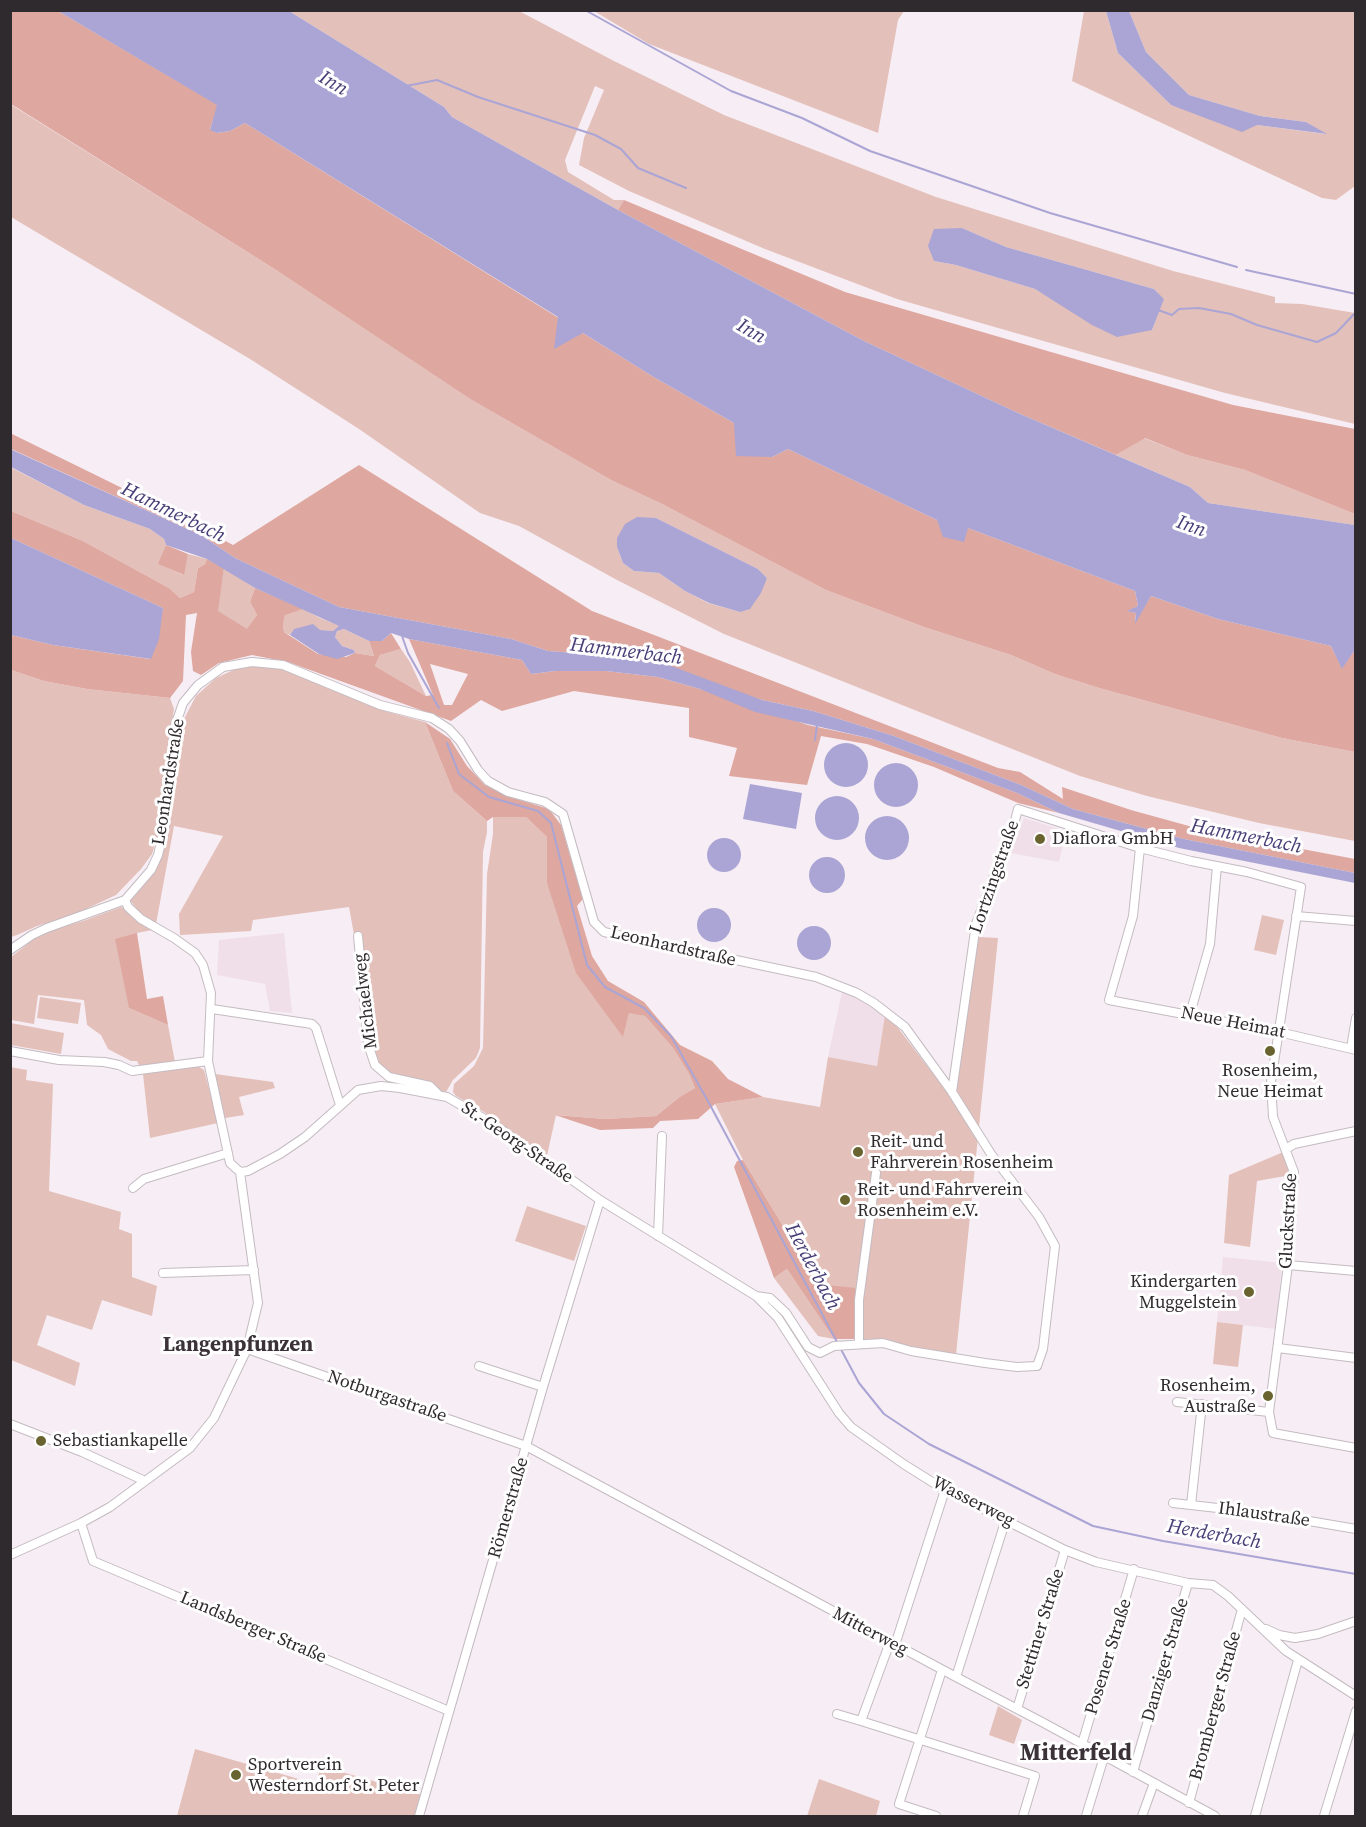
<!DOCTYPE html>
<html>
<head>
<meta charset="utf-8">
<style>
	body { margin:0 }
	#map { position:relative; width:1366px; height:1827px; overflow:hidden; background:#f7edf4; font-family:"Source Serif 4",serif }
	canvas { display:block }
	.frame { position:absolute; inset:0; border:12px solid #2e2a2d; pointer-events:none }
</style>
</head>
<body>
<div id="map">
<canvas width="1366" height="1827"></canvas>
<div class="frame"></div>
</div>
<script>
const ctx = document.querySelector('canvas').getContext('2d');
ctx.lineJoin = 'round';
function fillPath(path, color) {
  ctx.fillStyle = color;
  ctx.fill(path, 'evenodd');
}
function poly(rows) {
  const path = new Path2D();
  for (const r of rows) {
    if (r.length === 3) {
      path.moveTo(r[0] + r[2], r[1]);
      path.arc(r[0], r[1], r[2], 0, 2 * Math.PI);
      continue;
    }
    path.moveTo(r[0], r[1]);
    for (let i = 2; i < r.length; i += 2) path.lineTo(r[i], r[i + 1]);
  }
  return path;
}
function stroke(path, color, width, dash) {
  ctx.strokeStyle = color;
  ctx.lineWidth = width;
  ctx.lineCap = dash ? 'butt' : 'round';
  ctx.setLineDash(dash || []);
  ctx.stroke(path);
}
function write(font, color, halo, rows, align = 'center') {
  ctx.font = font + ' "Source Serif 4",serif';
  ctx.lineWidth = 6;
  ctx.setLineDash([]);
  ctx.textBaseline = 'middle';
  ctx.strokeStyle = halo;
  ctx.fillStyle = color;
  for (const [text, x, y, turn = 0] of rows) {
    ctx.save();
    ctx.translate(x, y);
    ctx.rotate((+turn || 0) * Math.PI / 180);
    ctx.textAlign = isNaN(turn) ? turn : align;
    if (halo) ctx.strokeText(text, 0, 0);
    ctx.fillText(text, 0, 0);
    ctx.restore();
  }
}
fillPath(poly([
	[1024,818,1066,831,1059,862,1011,853],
	[284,933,292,1013,270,1011,265,984,217,975,219,940],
	[843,987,866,998,885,1015,877,1066,828,1057],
	[1223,1257,1282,1263,1276,1329,1217,1322]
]), '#f0dfe9');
fillPath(poly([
	[289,11,519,11,614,61,724,115,936,197,1173,271,1275,297,1275,303,1302,304,1355,313,1355,424,1225,393,897,299,765,249,629,191,579,165,584,138,604,90,595,86,565,160,568,172,614,200,624,200,618,210,452,117,444,107],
	[962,228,1006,247,1154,289,1163,299,1152,330,1064,306,1035,289,956,265,934,261],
	[594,11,904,11,898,20,878,133,649,44],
	[1084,11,1106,11,1118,53,1171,105,1257,125,1325,134,1306,122,1260,116,1189,95,1146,52,1129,11,1355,11,1355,186,1336,200,1322,198,1072,81],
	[10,104,273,268,470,399,611,480,662,504,826,590,924,627,1011,655,1055,674,1099,688,1282,738,1355,752,1355,841,1259,823,1147,796,1080,776,724,634,617,580,519,526,480,513,359,429,250,359,11,217],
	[656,518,758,569,767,578,740,612,708,603,685,591,659,573,634,571,623,563,617,547,617,538],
	[1144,438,1187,455,1245,470,1355,514,1355,525,1208,503,1190,487,1116,455],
	[10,467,84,505,150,529,164,539,166,545,159,564,183,575,188,554,207,559,205,564,198,568,194,592,180,598,169,588,83,541,11,511],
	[224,568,255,588,250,602,257,615,247,630,217,611],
	[303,609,320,618,340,626,333,631,294,629,290,635,284,632,283,625,285,614],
	[344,629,369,641,374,656,355,653,354,650,342,646,335,637,337,631],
	[401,649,410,662,426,696,375,666,380,655],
	[267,665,293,673,388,712,425,722,453,791,487,821,487,832,483,852,480,1048,476,1058,453,1080,446,1092,388,1076,378,1067,349,907,253,920,251,931,180,935,179,914,223,836,174,826,156,924,139,912,130,900,141,889,158,864,165,847,170,826,179,740,184,719,196,696,216,678,240,667],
	[11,670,44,681,87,689,170,698,174,709,166,763,162,822,152,854,141,869,116,895,73,915,37,926,17,935,11,937],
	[493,817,526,817,547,837,547,883,623,1036,629,1012,645,1016,673,1048,689,1074,695,1088,681,1096,656,1116,605,1119,556,1115,546,1160,484,1112,456,1096,453,1092,454,1084,474,1066,483,1048,487,874,493,834],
	[121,907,128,910,152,930,137,933,129,1008,168,1025,175,1062,143,1066,139,1065,137,1061,131,1061,108,1049,101,1035,87,1025,84,1000,38,995,34,1024,11,1020,11,957,34,939,54,929,83,921],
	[1262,915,1284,920,1276,955,1254,950],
	[978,937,998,938,956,1355,885,1341,860,1339,818,1284,743,1160,715,1104,763,1097,820,1107,828,1057,877,1066,885,1015,895,1024,953,1100],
	[40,997,81,1003,78,1024,37,1018],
	[11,1023,64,1033,61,1054,11,1045],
	[196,1065,204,1070,218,1123,150,1138,143,1074,176,1066],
	[10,1067,27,1070,26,1080,53,1084,49,1191,121,1212,119,1229,132,1234,132,1277,157,1286,152,1316,102,1300,92,1330,47,1315,37,1345,80,1363,75,1386,11,1360],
	[215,1074,273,1082,275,1088,239,1097,244,1115,225,1118],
	[1281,1153,1285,1153,1291,1175,1257,1181,1250,1247,1224,1243,1229,1175],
	[527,1206,586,1226,574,1261,515,1241],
	[787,1269,834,1339,818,1336,774,1278],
	[1217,1322,1243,1325,1238,1367,1213,1364],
	[998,1706,1022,1720,1014,1744,989,1735],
	[195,1749,316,1784,321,1766,422,1795,416,1816,177,1816],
	[819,1779,880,1801,876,1816,807,1816]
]), '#e4c0ba');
fillPath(poly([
	[10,11,58,11,218,105,210,129,217,133,230,131,245,123,652,376,734,423,772,457,788,449,937,520,968,528,1135,591,1138,606,1128,611,1136,613,1135,622,1151,596,1218,619,1331,646,1342,668,1354,651,1355,651,1355,752,1282,738,1099,688,1055,674,1011,655,924,627,826,590,662,504,611,480,470,399,273,268,11,104],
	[624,200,845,292,1233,405,1355,429,1355,514,1245,470,1187,455,1145,438,1116,455,1018,413,864,341,618,210],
	[10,433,175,514,233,545,359,465,592,611,998,768,1020,772,1063,799,1062,787,1131,810,1207,831,1355,859,1355,873,1184,839,1073,809,1021,785,894,736,813,711,762,700,615,656,548,651,511,639,339,607,235,558,201,535,11,449],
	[11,511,83,541,169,588,180,598,194,592,198,568,205,564,207,559,224,568,218,611,247,629,257,615,250,602,255,588,303,609,285,615,283,625,284,632,318,654,346,657,355,653,374,656,369,641,382,641,391,633,401,649,380,655,375,666,426,696,433,695,409,639,522,660,531,674,555,671,606,671,658,677,700,689,808,725,873,739,1017,793,1059,813,1018,803,934,767,867,744,821,736,807,785,729,776,737,748,689,737,689,708,574,691,502,711,481,700,451,721,288,662,252,655,219,663,201,675,193,671,191,652,197,613,186,615,183,681,170,698,87,689,44,681,11,670,11,635,53,645,150,659,163,608,11,538],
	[430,664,468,674,452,705,444,705],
	[166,545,188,554,184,575,158,564],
	[425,722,450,739,467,766,485,785,510,797,549,809,561,825,583,899,577,906,592,956,608,981,644,1002,680,1045,712,1061,728,1079,763,1097,715,1104,698,1119,660,1121,653,1128,600,1130,555,1115,605,1119,656,1116,681,1096,695,1088,689,1074,673,1048,645,1016,629,1013,623,1037,576,973,547,883,547,837,526,817,493,817,487,821,453,791],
	[137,933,147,999,163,996,168,1025,129,1008,115,939],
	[743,1160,818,1284,855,1288,860,1339,834,1339,787,1269,774,1278,734,1167,737,1161]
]), '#dea79f');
fillPath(poly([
	[58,11,289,11,444,107,452,117,618,210,864,341,1018,413,1190,487,1208,503,1355,525,1355,651,1354,651,1342,669,1331,646,1218,619,1151,596,1135,624,1136,613,1127,611,1138,606,1135,591,968,528,964,542,943,537,937,520,788,449,772,457,736,456,734,423,652,376,583,333,554,349,558,317,245,123,230,131,217,133,210,130,217,105],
	[1106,11,1129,11,1146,52,1189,95,1260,116,1306,122,1327,134,1257,125,1242,132,1171,105,1118,53],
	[962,228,1006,247,1154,289,1164,299,1152,330,1117,337,1092,325,1035,289,956,265,934,261,928,246,934,229],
	[10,449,201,535,235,558,339,607,511,639,548,651,615,656,666,664,762,700,813,711,894,736,1021,785,1073,809,1184,839,1355,873,1355,883,1179,848,1059,813,1017,793,873,739,755,712,700,689,658,677,606,671,555,671,531,674,522,660,409,639,391,633,382,641,369,641,344,629,337,631,335,637,342,646,354,650,355,653,337,659,319,654,290,635,294,629,313,624,320,630,333,631,339,626,255,588,207,559,166,545,164,539,150,529,84,505,11,467],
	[637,517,656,518,758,569,767,578,761,593,750,609,740,612,709,603,685,591,659,573,634,571,623,563,617,547,617,538,625,524],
	[11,538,163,608,159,639,151,659,53,645,11,635],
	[846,765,22],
	[896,785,22],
	[750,784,802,793,796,829,743,819],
	[837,818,22],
	[887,838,22],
	[724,855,17],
	[827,875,18],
	[714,925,17],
	[814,943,17]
]), '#aaa5d4');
stroke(poly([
	[585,10,731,91,802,118,870,151,1050,213,1237,267],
	[406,86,437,80,478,97,595,135,621,149,638,168,686,188],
	[1246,270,1356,294],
	[1158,310,1172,315,1179,309,1199,308,1231,314,1257,325,1317,342,1336,333,1356,312],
	[402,636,408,653,439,708],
	[815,740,817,725],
	[447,743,459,774,489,797,538,811,551,823,587,965,605,987,644,1008,671,1036,709,1103,859,1383,884,1414,929,1444,1093,1526,1163,1541,1356,1574]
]), '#aaa5d4', 2);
const street = poly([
	[1140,848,1133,916,1109,1000,1279,1032,1356,1050],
	[125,900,128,907,141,919,174,938,195,953,203,965,211,993,208,1061,230,1163,240,1172],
	[1296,916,1356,921],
	[358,936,368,1044,375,1065,389,1077,430,1086,438,1094],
	[10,950,32,935,47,928,125,900,151,870,158,855,166,821,167,794,175,726,183,703,198,685,223,667,252,662,283,665,380,705,432,718,449,729,460,741,478,770,488,781,508,792,545,802,563,814,594,922,604,932,816,977,857,993,874,1003,905,1027,952,1092,991,1154,1039,1217,1055,1246,1043,1349,1037,1366,1017,1367,985,1363,911,1351,883,1343,834,1346,820,1353,808,1347,786,1313,770,1298,756,1296],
	[212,1009,312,1024,316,1028,340,1105],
	[1190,1014,1210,944,1217,866],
	[1351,1048,1356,1018],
	[10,1051,59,1060,104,1062,119,1065,132,1071,208,1061],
	[952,1092,976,924,996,870,1009,843,1018,809,1140,848,1191,861,1247,872,1301,887,1271,1082,1273,1117,1294,1172,1288,1265,1269,1412,1273,1433,1356,1448],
	[1286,1149,1294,1144,1356,1131],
	[240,1172,248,1171,280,1154,305,1137,358,1090,381,1086,400,1088,447,1097,495,1125,600,1200,756,1296,778,1318,839,1413,851,1427,905,1465,945,1490,1065,1550,1096,1562,1188,1583,1213,1585,1228,1596,1286,1651,1356,1696],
	[133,1188,144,1179,228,1153],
	[658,1236,662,1136],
	[1288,1265,1356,1271],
	[163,1273,254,1270],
	[859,1343,859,1300,876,1173],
	[1278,1348,1356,1358],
	[247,1349,526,1446,956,1677,1042,1722,1215,1816],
	[479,1366,543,1387],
	[1177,1402,1269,1412],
	[10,1424,82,1452,145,1481],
	[1173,1503,1262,1513,1356,1529],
	[1191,1505,1202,1404],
	[81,1523,93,1561,449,1711],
	[10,1555,81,1523,110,1507,190,1448,214,1418,247,1349,258,1303,240,1172],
	[1266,1629,1279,1635,1295,1638,1318,1634,1356,1621],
	[890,1642,861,1721,1035,1776,1023,1816],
	[895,1645,945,1490],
	[956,1677,1006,1519],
	[1017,1709,1065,1550],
	[837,1714,861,1721],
	[1082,1744,1134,1569],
	[1133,1772,1188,1583],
	[1189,1803,1242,1609],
	[419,1816,543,1387,600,1200],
	[936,1816,899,1804,942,1670],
	[1086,1816,1104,1757],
	[1142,1816,1154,1783],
	[1255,1816,1298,1660],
	[1324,1816,1356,1711]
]);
stroke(street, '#c4bbc1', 10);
stroke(street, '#fff', 8);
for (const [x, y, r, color] of [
	[1040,839,6,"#696330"],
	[1270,1051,6,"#696330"],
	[858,1152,6,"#696330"],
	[845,1200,6,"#696330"],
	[1249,1292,6,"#696330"],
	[1268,1396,6,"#696330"],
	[41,1441,6,"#696330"],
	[236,1775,6,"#696330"]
]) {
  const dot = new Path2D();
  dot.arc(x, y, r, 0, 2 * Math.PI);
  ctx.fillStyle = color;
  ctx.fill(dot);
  stroke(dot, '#fefefe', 2);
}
write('18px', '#2e2a2d', '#fefefe', [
	["Leonhardstraße",169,782,-81],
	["Lortzingstraße",995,877,-71],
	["Leonhardstraße",673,947,13],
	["Michaelweg",366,1001,-97],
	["Neue Heimat",1233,1023,11],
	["St.-Georg-Straße",517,1143,34],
	["Gluckstraße",1289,1221,-87],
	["Notburgastraße",387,1397,19],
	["Wasserweg",973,1502,27],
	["Römerstraße",509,1508,-74],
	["Ihlaustraße",1264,1515,8],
	["Landsberger Straße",253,1628,23],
	["Stettiner Straße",1041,1629,-73],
	["Mitterweg",870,1632,28],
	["Posener Straße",1109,1657,-73],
	["Danziger Straße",1166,1660,-74],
	["Bromberger Straße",1216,1706,-75]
]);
write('18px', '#2e2a2d', '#fefefe', [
	["Diaflora GmbH",1052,839],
	["Rosenheim,",1270,1071,"center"],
	["Neue Heimat",1270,1092,"center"],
	["Reit- und",870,1142],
	["Fahrverein Rosenheim",870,1163],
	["Reit- und Fahrverein",857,1190],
	["Rosenheim e.V.",857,1211],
	["Kindergarten",1237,1282,"right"],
	["Muggelstein",1237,1303,"right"],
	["Rosenheim,",1256,1386,"right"],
	["Austraße",1256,1407,"right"],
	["Sebastiankapelle",53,1441],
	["Sportverein",248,1765],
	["Westerndorf St. Peter",248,1786]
], 'left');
write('italic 20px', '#473d77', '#fefefe', [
	["Inn",333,84,31],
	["Inn",751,332,30],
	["Hammerbach",173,513,26],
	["Inn",1191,527,19],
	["Hammerbach",626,652,7],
	["Hammerbach",1246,837,11],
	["Herderbach",812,1267,62],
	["Herderbach",1214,1535,10]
]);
write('bold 21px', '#3a3237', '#fefefe', [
	["Langenpfunzen",238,1346]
]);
write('bold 24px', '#3a3237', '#fefefe', [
	["Mitterfeld",1076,1754]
]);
</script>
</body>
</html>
